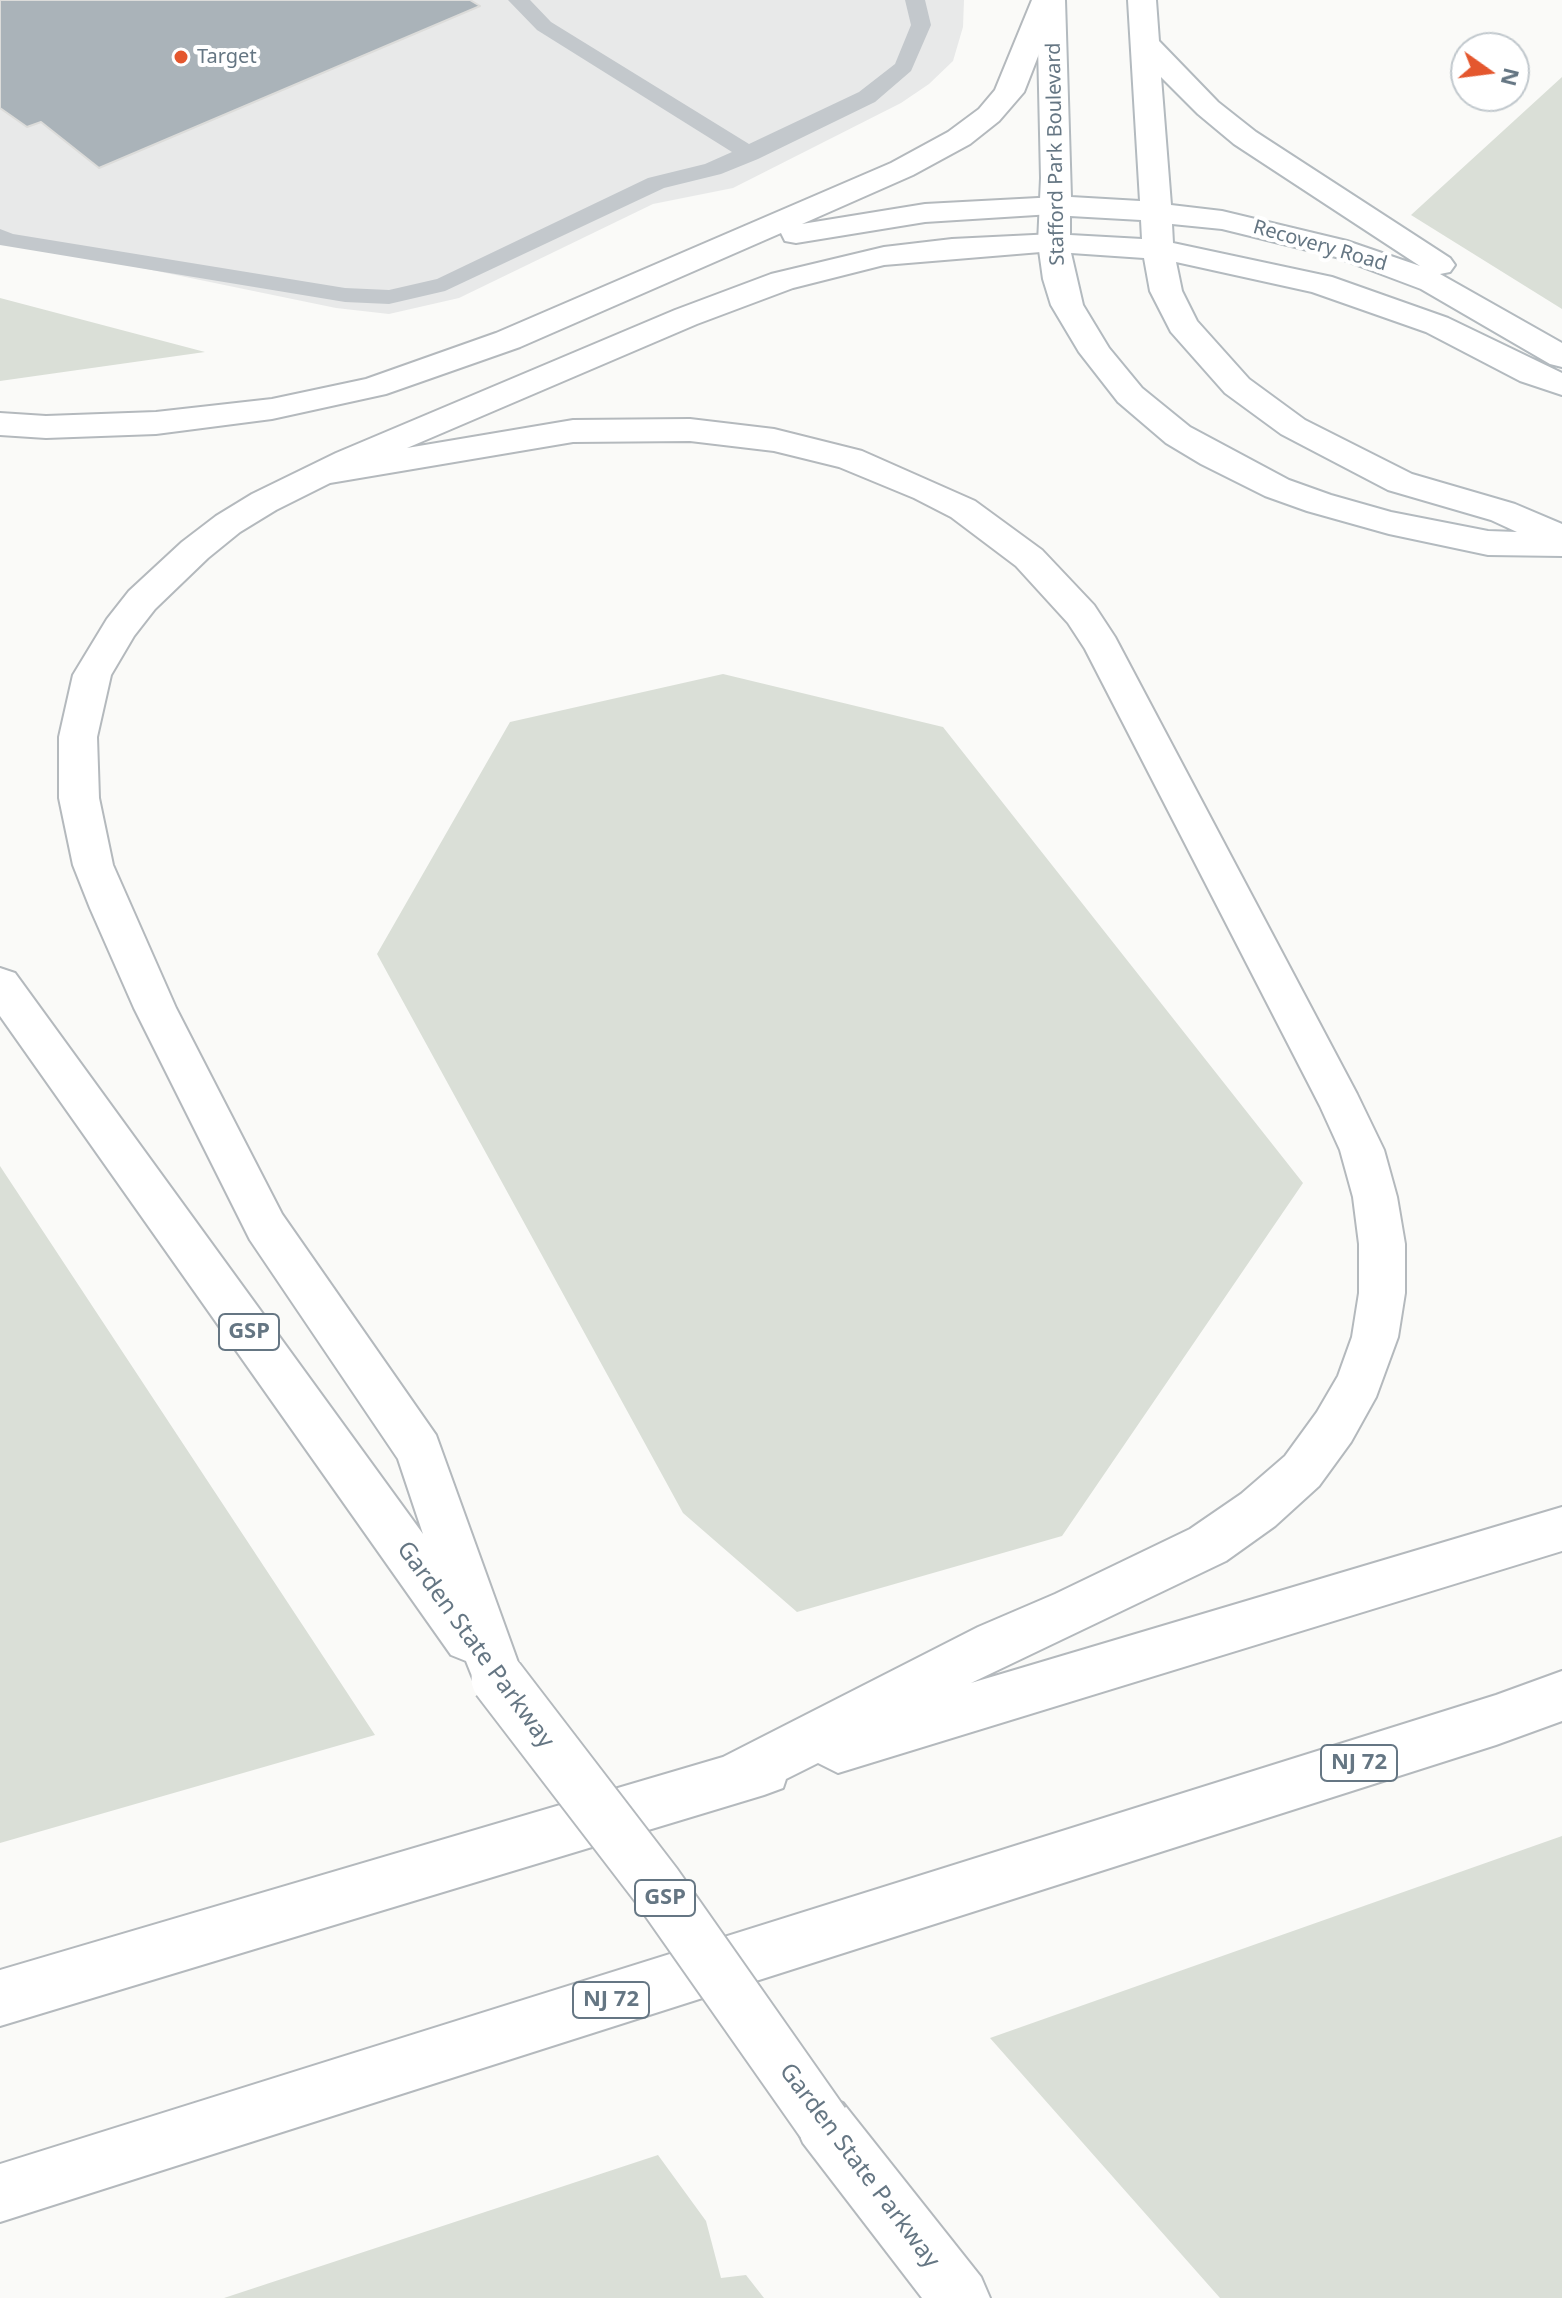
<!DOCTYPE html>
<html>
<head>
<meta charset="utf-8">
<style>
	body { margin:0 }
	#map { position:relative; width:1562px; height:2298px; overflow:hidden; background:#fafaf8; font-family:"Noto Sans",sans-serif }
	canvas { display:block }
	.north { position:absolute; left:1450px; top:32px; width:80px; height:80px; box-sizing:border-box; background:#fff; border:2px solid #c1c8cd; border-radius:50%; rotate:104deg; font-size:22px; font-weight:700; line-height:32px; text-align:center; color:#657683 }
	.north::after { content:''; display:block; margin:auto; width:28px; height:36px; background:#e4572e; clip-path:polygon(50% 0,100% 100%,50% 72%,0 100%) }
</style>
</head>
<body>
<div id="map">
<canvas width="1562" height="2298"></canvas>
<div class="north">N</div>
</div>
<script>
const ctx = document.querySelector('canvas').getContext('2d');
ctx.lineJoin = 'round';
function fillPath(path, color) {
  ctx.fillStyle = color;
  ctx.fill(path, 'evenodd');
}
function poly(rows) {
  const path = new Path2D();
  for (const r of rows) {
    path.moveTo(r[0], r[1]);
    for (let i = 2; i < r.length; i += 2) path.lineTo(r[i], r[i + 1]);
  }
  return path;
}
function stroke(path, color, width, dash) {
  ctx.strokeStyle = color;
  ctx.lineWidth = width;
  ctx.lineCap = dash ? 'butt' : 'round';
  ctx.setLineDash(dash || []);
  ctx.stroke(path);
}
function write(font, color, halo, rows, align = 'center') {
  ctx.font = font + ' "Noto Sans",sans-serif';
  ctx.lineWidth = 8;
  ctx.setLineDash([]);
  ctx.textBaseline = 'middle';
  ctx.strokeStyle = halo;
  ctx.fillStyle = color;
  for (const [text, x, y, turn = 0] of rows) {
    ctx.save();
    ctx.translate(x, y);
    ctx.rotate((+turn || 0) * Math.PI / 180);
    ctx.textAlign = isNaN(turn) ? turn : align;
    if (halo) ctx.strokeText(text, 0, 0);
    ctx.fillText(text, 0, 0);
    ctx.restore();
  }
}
fillPath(poly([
	[0,0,964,0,963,27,953,61,929,84,901,103,733,188,653,204,459,298,389,314,336,308,6,240,0,236]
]), '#e8e9e9');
fillPath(poly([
	[1562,77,1562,309,1411,215],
	[0,298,205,352,0,381],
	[723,674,943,727,1303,1183,1062,1536,797,1612,683,1513,377,954,510,722],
	[0,1166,375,1735,0,1843],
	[1562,1836,1562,2298,1220,2298,990,2038],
	[658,2155,706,2221,721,2278,746,2275,764,2298,224,2298]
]), '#dadfd7');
const building = poly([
	[0,0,470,0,480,6,99,168,41,122,27,127,0,108,0,0]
]);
fillPath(building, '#aab3b9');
stroke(building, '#dcdcda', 2);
const secondary = poly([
	[1037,0,1065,0,1071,197,1140,201,1128,0,1156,0,1159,41,1218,102,1256,132,1450,258,1455,265,1450,272,1440,274,1562,343,1562,367,1550,364,1421,289,1336,257,1222,229,1172,224,1173,243,1332,277,1448,318,1562,373,1562,395,1520,381,1426,332,1312,292,1176,262,1182,291,1197,321,1249,379,1305,420,1412,474,1515,504,1562,524,1562,556,1488,555,1389,534,1307,511,1265,496,1201,464,1166,443,1118,402,1079,352,1051,305,1043,279,1038,243,1041,178,1037,0],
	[1161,77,1198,114,1234,144,1420,266,1347,241,1222,211,1171,205,1161,77],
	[1070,216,1141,220,1142,239,1070,235,1070,216],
	[1071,253,1144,258,1150,291,1171,332,1225,393,1281,434,1388,490,1491,520,1517,532,1488,531,1391,512,1331,495,1289,480,1190,427,1142,388,1109,348,1083,305,1071,253]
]);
const highway = poly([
	[1032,0,1060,0,1024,92,999,121,970,144,913,175,802,224,925,204,1057,197,1068,199,1072,206,1068,213,925,222,796,243,785,241,781,233,520,347,386,394,272,419,156,434,46,438,0,435,0,413,46,416,156,412,272,399,366,379,496,333,891,163,948,132,979,109,995,90,1032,0],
	[1054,234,1065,236,1070,243,1065,250,884,265,793,288,697,324,407,448,573,420,690,419,774,429,862,451,975,501,1042,550,1094,605,1115,637,1357,1094,1384,1150,1397,1197,1405,1244,1405,1293,1398,1337,1376,1397,1351,1442,1319,1486,1275,1526,1226,1561,971,1683,1562,1507,1562,1551,838,1773,818,1763,786,1779,783,1788,764,1795,0,2026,0,1970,723,1757,978,1627,1055,1594,1190,1529,1241,1494,1285,1456,1317,1412,1338,1376,1352,1337,1359,1293,1359,1244,1353,1197,1340,1150,1320,1106,1085,649,1068,623,1016,566,951,517,914,498,839,467,774,451,690,441,573,442,330,483,276,510,240,532,208,558,155,609,134,636,111,675,97,737,99,798,113,865,176,1008,282,1214,436,1435,524,1679,516,1696,498,1703,480,1696,466,1661,451,1655,0,1016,0,968,15,973,423,1534,398,1459,250,1240,134,1008,90,908,73,865,59,798,59,737,73,675,107,619,129,591,182,542,216,516,252,494,336,453,675,310,771,274,884,247,952,239,1054,234],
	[1562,1671,1562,1721,1496,1745,0,2222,0,2164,1496,1695,1562,1671],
	[823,2094,843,2103,981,2277,990,2298,922,2298,803,2143,794,2123,803,2103,823,2094]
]);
stroke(secondary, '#b3babf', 4);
stroke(highway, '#b4b9bd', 4);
fillPath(poly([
	[508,0,530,0,551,22,749,144,859,92,895,64,911,25,905,0,925,0,931,25,911,71,875,102,758,159,721,174,664,188,445,291,389,304,345,302,0,245,0,229,13,234,345,288,389,290,437,279,648,178,705,164,732,152,537,30,508,0]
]), '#c3c8cc');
fillPath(secondary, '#fff');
fillPath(highway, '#fff');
const highwayBridge = poly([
	[498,1679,656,1885,823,2123]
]);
stroke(highwayBridge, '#b4b9bd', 57, []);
stroke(highwayBridge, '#fff', 53);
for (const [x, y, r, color] of [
	[181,57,8,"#e4572e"]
]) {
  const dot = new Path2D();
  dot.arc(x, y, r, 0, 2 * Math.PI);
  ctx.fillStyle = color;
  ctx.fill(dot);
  stroke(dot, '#fff', 3);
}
write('20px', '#657683', '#fff', [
	["Target",197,57]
], 'left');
write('20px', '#657683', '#fff', [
	["Stafford Park Boulevard",1056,154,-91],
	["Recovery Road",1320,246,16]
]);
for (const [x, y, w] of [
	[249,1332,60],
	[1359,1763,76],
	[665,1898,60],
	[611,2000,76]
]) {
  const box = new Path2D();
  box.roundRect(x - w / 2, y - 18, w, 36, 6);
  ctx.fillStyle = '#fff';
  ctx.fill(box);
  stroke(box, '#657683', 2);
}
write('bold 22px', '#657683', null, [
	["GSP",249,1332],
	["NJ 72",1359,1763],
	["GSP",665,1898],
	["NJ 72",611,2000]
]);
write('24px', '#657683', '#fff', [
	["Garden State Parkway",475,1645,54],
	["Garden State Parkway",859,2166,53]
]);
</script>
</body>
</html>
